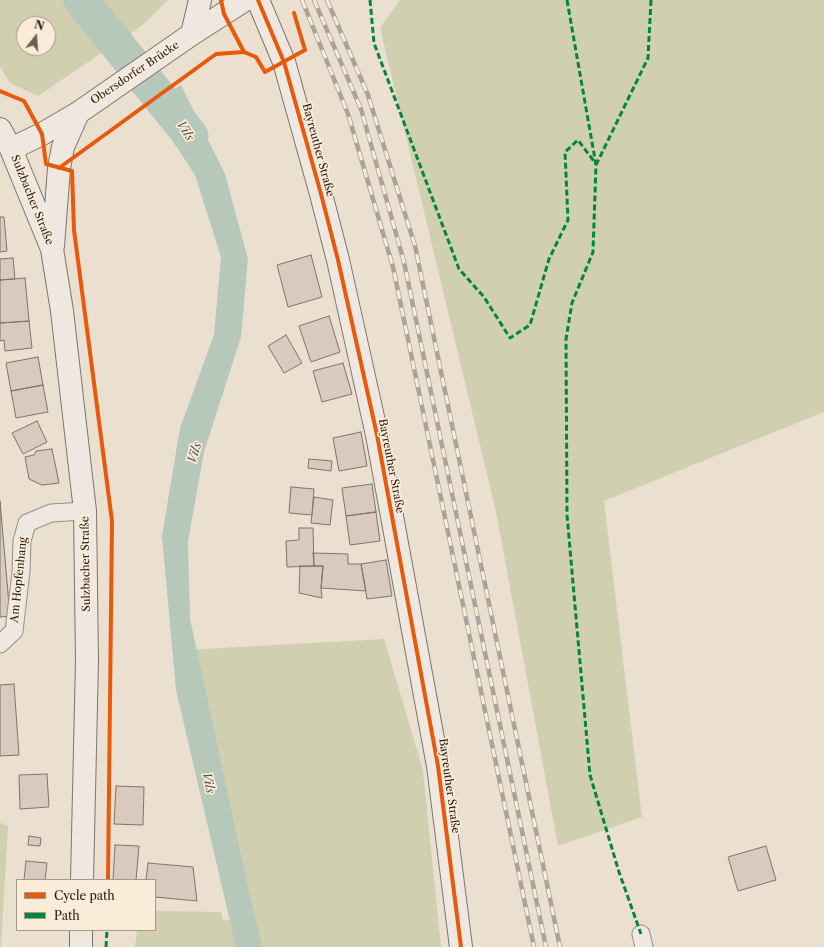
<!DOCTYPE html>
<html>
<head>
<meta charset="utf-8">
<style>
	body { margin:0 }
	#map { position:relative; width:824px; height:947px; overflow:hidden; background:#ebe0d0; font-family:"Libre Caslon Text",serif }
	canvas { display:block }
	.legend { position:absolute; left:16px; top:879px; width:140px; height:52px; box-sizing:border-box; background:#faecd9; border:1px solid #a5998b; margin:0; padding:5px 7px; list-style:none; font-size:12px; color:#251c15 }
	.legend li { display:flex; align-items:center; gap:8px; height:20px }
	.legend b { width:20px; border:1px solid #a5998b }
	.north { position:absolute; left:16px; top:16px; width:40px; height:40px; box-sizing:border-box; background:#faecd9; border:1px solid #a5998b; border-radius:50%; rotate:17deg; font-size:11px; font-weight:700; line-height:16px; text-align:center; color:#251c15 }
	.north::after { content:''; display:block; margin:auto; width:14px; height:18px; background:#6a6156; clip-path:polygon(50% 0,100% 100%,50% 72%,0 100%) }
</style>
</head>
<body>
<div id="map">
<canvas width="824" height="947"></canvas>
<ul class="legend">
<li><b style="height:5px;background:#e8590c"></b>Cycle path</li>
<li><b style="height:5px;background:#00873e"></b>Path</li>
</ul>
<div class="north">N</div>
</div>
<script>
const ctx = document.querySelector('canvas').getContext('2d');
ctx.lineJoin = 'round';
function fillPath(path, color) {
  ctx.fillStyle = color;
  ctx.fill(path, 'evenodd');
}
function poly(rows) {
  const path = new Path2D();
  for (const r of rows) {
    path.moveTo(r[0], r[1]);
    for (let i = 2; i < r.length; i += 2) path.lineTo(r[i], r[i + 1]);
  }
  return path;
}
function stroke(path, color, width, dash) {
  ctx.strokeStyle = color;
  ctx.lineWidth = width;
  ctx.lineCap = dash ? 'butt' : 'round';
  ctx.setLineDash(dash || []);
  ctx.stroke(path);
}
function write(font, color, halo, rows, align = 'center') {
  ctx.font = font + ' "Libre Caslon Text",serif';
  ctx.lineWidth = 3.5;
  ctx.setLineDash([]);
  ctx.textBaseline = 'middle';
  ctx.strokeStyle = halo;
  ctx.fillStyle = color;
  for (const [text, x, y, turn = 0] of rows) {
    ctx.save();
    ctx.translate(x, y);
    ctx.rotate((+turn || 0) * Math.PI / 180);
    ctx.textAlign = isNaN(turn) ? turn : align;
    if (halo) ctx.strokeText(text, 0, 0);
    ctx.fillText(text, 0, 0);
    ctx.restore();
  }
}
fillPath(poly([
	[0,0,168,0,143,25,38,96,10,83,0,67],
	[24,24,48,24,48,48,24,48],
	[400,0,824,0,824,412,604,501,642,817,558,846,496,512,380,28],
	[384,639,423,770,441,947,135,947,137,930,155,930,155,911,221,912,223,920,250,920,185,650],
	[0,823,8,826,1,947,0,947]
]), '#d0d0b0');
fillPath(poly([
	[181,85,225,174,248,259,241,337,204,452,188,541,190,619,251,901,263,947,236,947,176,690,162,536,180,428,214,335,221,257,195,175,149,105]
]), '#b5c8b9');
stroke(poly([
	[81,0,191,136]
]), '#b5c8b9', 35);
const building = poly([
	[0,217,4,217,7,251,0,252,0,217],
	[311,255,322,297,288,307,277,265,311,255],
	[13,258,15,279,0,280,0,259,13,258],
	[25,278,29,321,0,323,0,280,25,278],
	[329,316,340,352,311,362,299,326,329,316],
	[29,321,32,348,5,351,4,340,0,341,0,323,29,321],
	[286,335,302,363,284,373,268,346,286,335],
	[38,357,43,385,11,391,6,363,38,357],
	[343,363,352,394,322,402,313,371,343,363],
	[43,385,48,412,16,418,11,391,43,385],
	[37,421,47,442,23,454,12,433,37,421],
	[361,432,367,466,339,471,333,438,361,432],
	[52,449,59,483,42,485,29,479,25,457,34,455,36,451,52,449],
	[309,459,332,461,331,471,308,468,309,459],
	[372,484,376,512,346,516,342,488,372,484],
	[291,487,314,489,312,515,289,513,291,487],
	[314,497,333,500,330,525,311,523,314,497],
	[0,501,10,616,0,617,0,501],
	[376,512,380,541,350,545,346,516,376,512],
	[299,528,313,528,314,566,287,567,286,541,299,540,299,528],
	[313,553,348,554,348,564,361,564,366,591,321,588,323,566,314,566,313,553],
	[386,560,392,596,367,599,361,564,386,560],
	[300,566,323,566,321,588,322,598,299,593,300,566],
	[14,684,19,755,0,756,0,685,14,684],
	[47,774,49,807,20,809,19,775,47,774],
	[116,786,144,787,143,825,114,824,116,786],
	[29,836,41,838,40,846,28,845,29,836],
	[115,845,139,846,136,880,113,880,115,845],
	[766,846,776,880,738,891,728,857,766,846],
	[26,861,47,863,45,880,24,880,26,861],
	[148,863,193,867,197,901,155,897,155,880,146,880,148,863]
]);
fillPath(building, '#d9c9be');
stroke(building, '#7b756c', 1);
const street = poly([
	[0,644,14,631,21,572,22,541,27,523,51,513,85,511],
	[641,934,644,947]
]);
const secondary = poly([
	[258,0,284,62,321,194,338,260,377,435,438,766,461,947],
	[192,34,200,0],
	[0,129,11,149,52,249,62,311,85,511,87,661,82,880],
	[11,149,42,134,78,113,192,34,245,0],
	[53,246,59,168,63,147,78,113],
	[81,947,81,930]
]);
stroke(street, '#978f86', 19);
stroke(secondary, '#7b756c', 24);
stroke(street, '#eee8e1', 17);
stroke(secondary, '#eee8e1', 22);
const rail = poly([
	[302,0,348,114,393,267,534,947],
	[314,0,361,109,404,262,546,947],
	[327,0,368,95,415,246,560,947]
]);
stroke(rail, '#a9a39c', 4.5);
stroke(rail, '#faecd9', 3, [9]);
stroke(poly([
	[370,0,374,43,459,269,484,297,510,338,530,325,549,259,568,220,565,152,578,140,596,164],
	[567,0,596,165,593,252,572,303,566,339,567,515,590,775,619,872,641,934],
	[596,165,648,58,651,0],
	[106,947,107,930]
]), '#00873e', 3, [6, 3]);
stroke(poly([
	[221,0,224,14,244,52],
	[258,0,284,62,321,194,338,260,377,435,438,766,461,947],
	[0,91,24,101,42,134,46,164,72,171,74,230,112,521,108,880],
	[59,168,216,54,244,52,256,57,265,72,305,50,294,13]
]), '#e8590c', 4);
write('11px', '#251c15', '#faecd9', [
	["Obersdorfer Brücke",135,73,-34],
	["Bayreuther Straße",318,150,75],
	["Sulzbacher Straße",32,200,68],
	["Bayreuther Straße",391,466,79],
	["Sulzbacher Straße",86,564,-91],
	["Am Hopfenhang",19,580,-84],
	["Bayreuther Straße",449,786,82]
]);
write('italic 12px', '#4f554b', '#faecd9', [
	["Vils",185,131,57],
	["Vils",195,453,-73],
	["Vils",208,783,79]
]);
</script>
</body>
</html>
